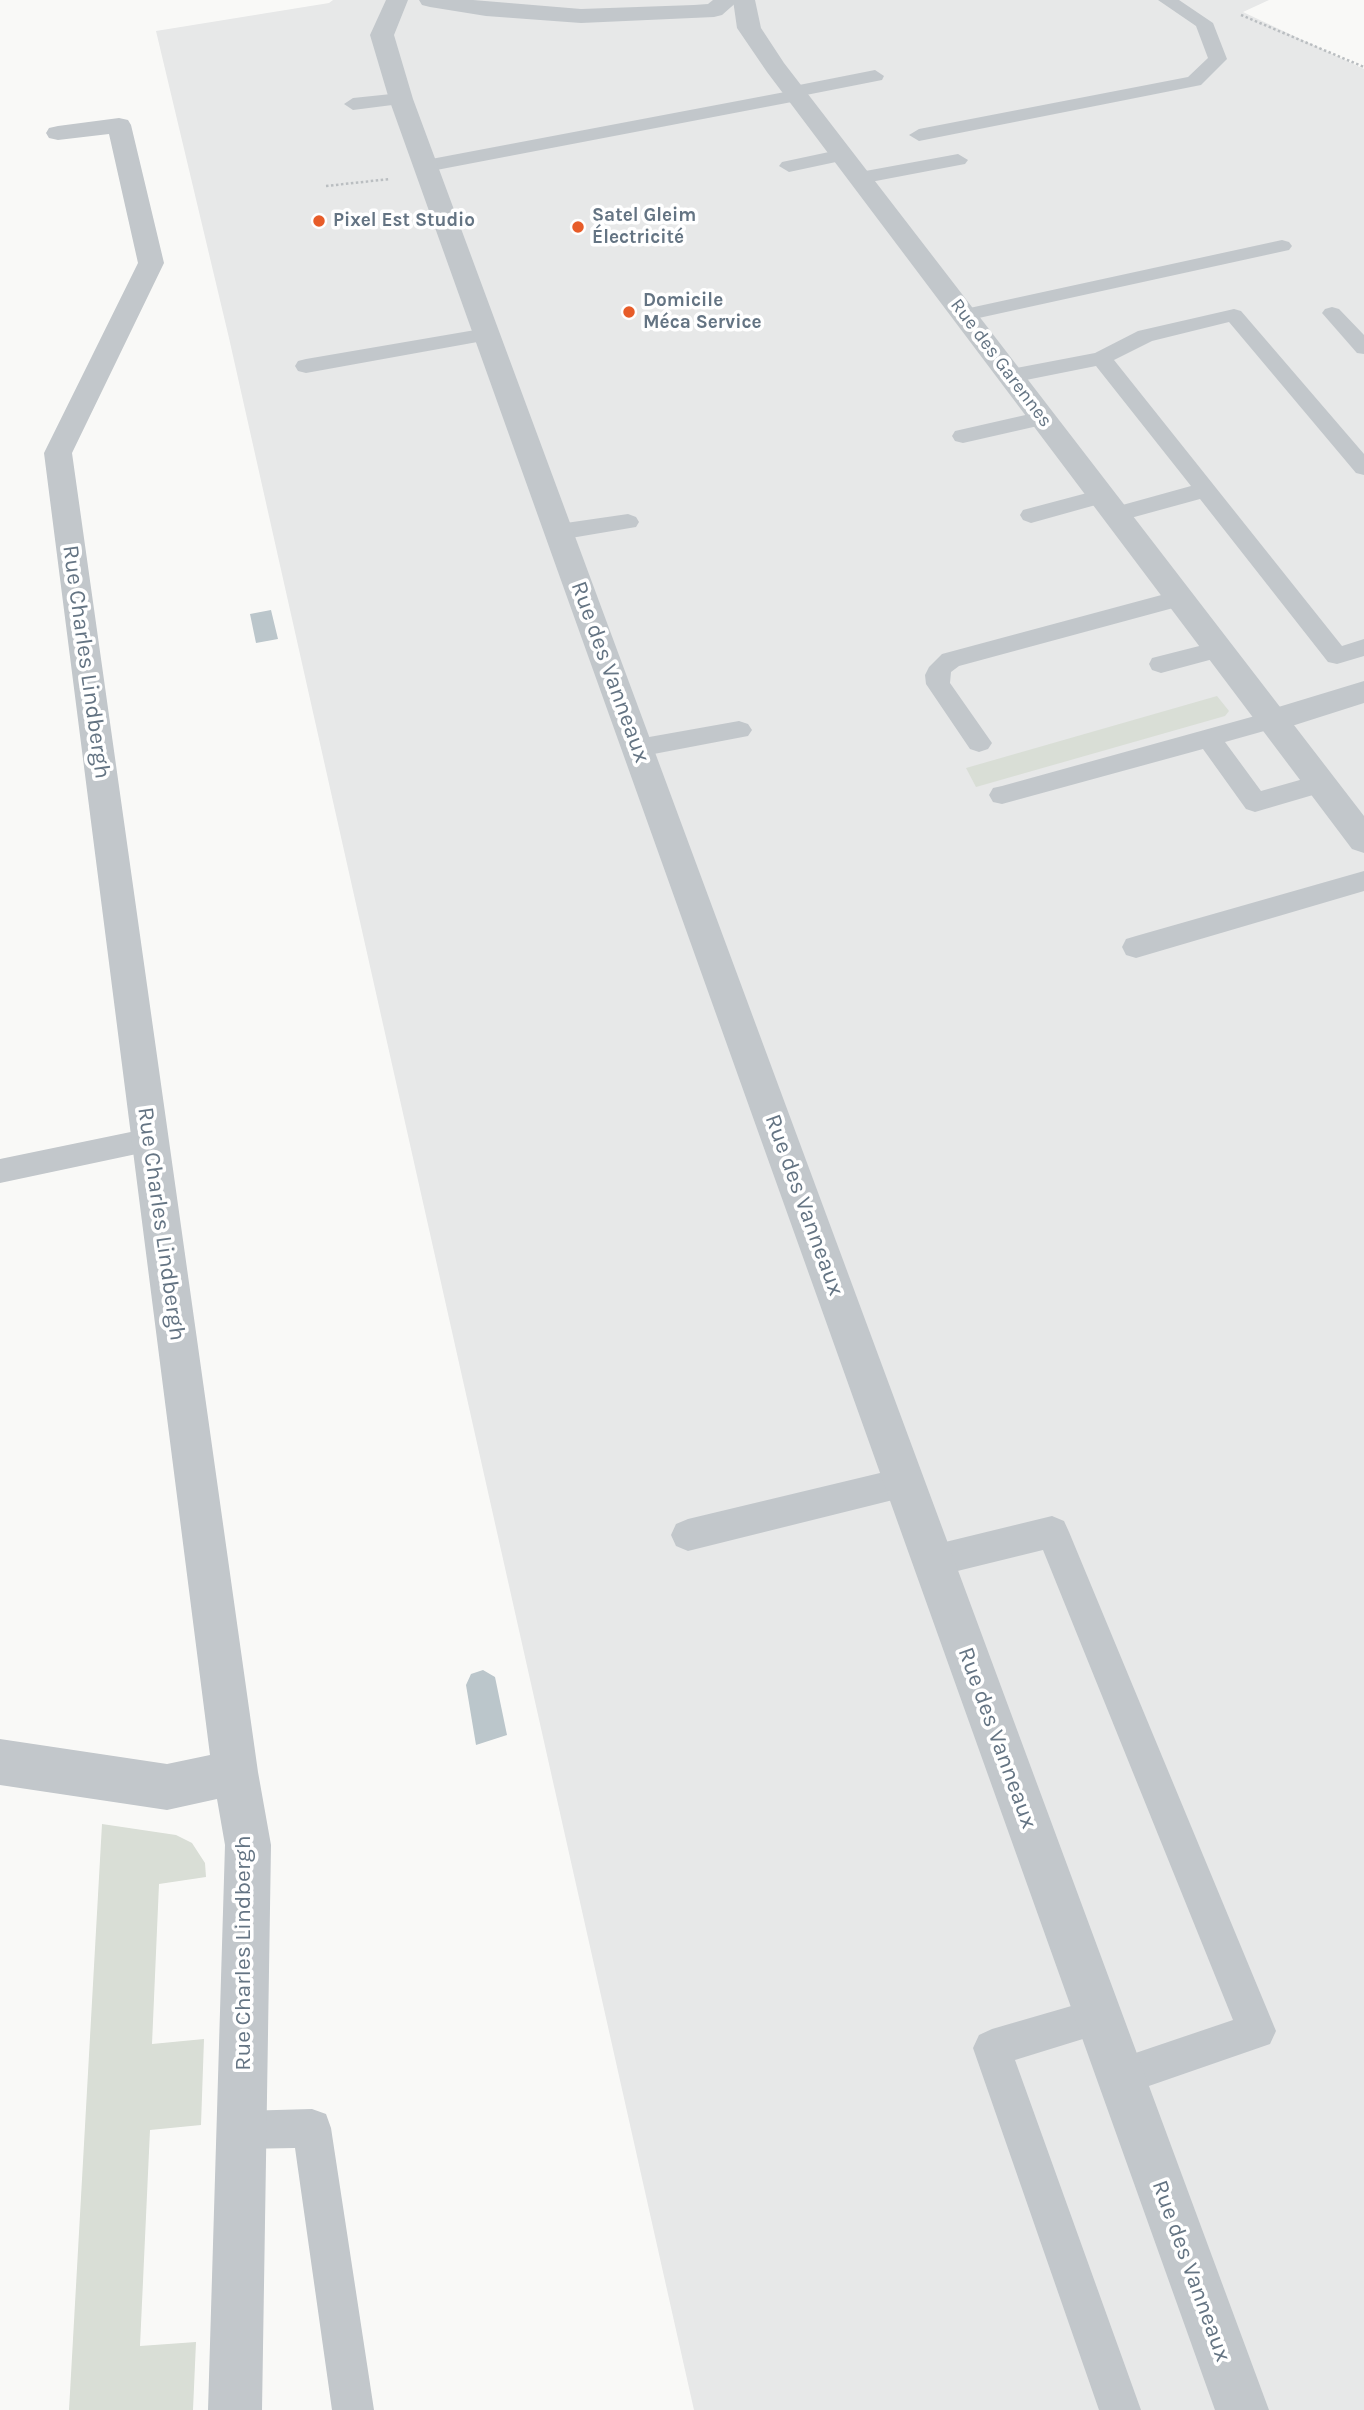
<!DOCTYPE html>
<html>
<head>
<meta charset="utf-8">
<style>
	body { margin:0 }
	canvas { display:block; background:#f9f9f7 }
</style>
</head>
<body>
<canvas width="1364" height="2410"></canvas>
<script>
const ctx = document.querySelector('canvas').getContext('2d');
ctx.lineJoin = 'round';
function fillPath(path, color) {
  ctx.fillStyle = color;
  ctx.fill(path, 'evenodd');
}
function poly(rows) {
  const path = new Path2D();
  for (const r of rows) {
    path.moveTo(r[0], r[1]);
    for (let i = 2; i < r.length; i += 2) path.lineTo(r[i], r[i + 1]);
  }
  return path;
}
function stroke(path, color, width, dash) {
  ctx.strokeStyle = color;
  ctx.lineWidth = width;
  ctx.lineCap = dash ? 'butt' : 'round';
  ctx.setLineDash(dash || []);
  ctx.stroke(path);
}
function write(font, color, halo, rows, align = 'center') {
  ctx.font = font + ' Karla,sans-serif';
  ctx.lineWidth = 7;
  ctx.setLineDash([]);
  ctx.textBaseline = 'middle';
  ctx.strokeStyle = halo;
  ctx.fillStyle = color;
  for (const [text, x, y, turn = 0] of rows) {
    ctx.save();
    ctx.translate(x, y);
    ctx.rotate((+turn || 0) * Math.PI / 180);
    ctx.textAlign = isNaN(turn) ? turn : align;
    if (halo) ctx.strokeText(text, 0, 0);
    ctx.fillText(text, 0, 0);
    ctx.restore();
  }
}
fillPath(poly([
	[333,0,1269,0,1243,12,1364,69,1364,2410,694,2410,229,338,156,31,329,3]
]), '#e7e8e8');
fillPath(poly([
	[1217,696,1229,711,1225,716,976,787,966,768],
	[102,1824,176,1835,192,1843,205,1863,206,1877,159,1884,152,2044,204,2039,201,2125,150,2130,140,2346,196,2342,193,2410,69,2410]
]), '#d9ded6');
fillPath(poly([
	[271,610,278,639,256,643,250,614],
	[483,1670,495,1677,507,1735,476,1745,466,1685,471,1674]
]), '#bbc6cb');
stroke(poly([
	[1241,15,1364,67],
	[326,186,390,179]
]), '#babec1', 2.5, [2.5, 2.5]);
fillPath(poly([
	[1158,0,1179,0,1213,23,1227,59,1201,85,919,141,909,135,919,129,1188,77,1208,58,1196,26,1158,0],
	[875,70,884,76,882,80,806,95,797,101,426,172,416,166,426,160,785,92,794,86,875,70],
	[401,93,410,99,408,103,353,110,344,104,353,98,401,93],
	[843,149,850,151,853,155,850,159,789,172,779,166,782,162,843,149],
	[958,154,968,160,965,164,860,184,850,178,860,172,958,154],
	[1282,240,1289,242,1292,246,1289,250,965,321,958,319,955,315,958,311,965,309,1282,240],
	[1332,307,1339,309,1364,335,1364,354,1357,353,1322,313,1325,309,1332,307],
	[1234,309,1241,311,1364,454,1364,475,1356,473,1229,322,1152,341,1114,360,1342,646,1364,639,1364,656,1337,664,1328,662,1200,499,1116,522,1108,519,1105,514,1108,509,1191,486,1096,366,1011,383,1003,381,1000,376,1003,371,1011,369,1095,353,1138,331,1234,309],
	[487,328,494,329,498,334,494,339,306,373,298,371,295,366,298,361,306,359,487,328],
	[1043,411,1051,413,1054,418,1051,423,963,443,955,441,952,436,955,431,1043,411],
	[1102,489,1110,491,1113,496,1110,501,1031,523,1023,520,1020,515,1023,510,1102,489],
	[628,514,636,517,639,522,636,527,559,540,551,537,547,532,551,527,559,524,628,514],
	[1180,590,1188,592,1192,598,1188,604,959,666,951,672,950,683,992,743,988,749,979,752,970,749,926,684,925,675,929,667,942,654,1180,590],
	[1219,641,1228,643,1231,649,1228,655,1161,673,1152,670,1149,664,1152,658,1219,641],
	[1273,711,1282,714,1285,720,1282,726,1225,742,1261,791,1321,774,1330,776,1334,783,1330,790,1255,812,1246,809,1203,749,1002,804,993,802,989,795,993,788,1002,786,1273,711],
	[739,721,748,724,752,730,748,736,638,757,629,754,625,748,629,742,638,739,739,721],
	[1364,871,1364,891,1136,958,1126,955,1122,947,1126,939,1136,936,1364,871],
	[150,1128,160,1131,165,1140,160,1149,0,1183,0,1159,150,1128],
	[905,1467,916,1471,921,1482,916,1493,905,1497,688,1551,676,1546,671,1535,676,1524,688,1519,905,1467],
	[1052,1516,1064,1521,1069,1532,1276,2031,1270,2044,1120,2096,1106,2091,1101,2077,1106,2063,1233,2020,1043,1550,933,1577,921,1572,916,1561,921,1550,933,1545,1052,1516],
	[1099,1998,1112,2004,1118,2017,1112,2030,1015,2060,1141,2410,1099,2410,973,2048,979,2035,992,2029,1099,1998],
	[312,2109,326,2114,331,2128,374,2410,332,2410,295,2148,241,2149,227,2144,222,2130,227,2116,241,2111,312,2109]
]), '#c2c7cb');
fillPath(poly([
	[386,0,408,0,394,35,413,99,1269,2410,1215,2410,389,99,370,35,386,0],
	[419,0,473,0,581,9,694,5,708,4,713,0,739,0,722,15,714,17,581,23,486,16,430,7,422,5,419,0],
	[119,118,128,120,131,125,164,263,72,453,258,1772,271,1845,262,2410,208,2410,225,1845,217,1799,167,1810,0,1785,0,1739,167,1764,210,1755,44,453,138,263,109,134,58,140,49,138,46,133,49,128,58,126,119,118],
	[1364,681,1364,703,1273,732,1262,728,1257,720,1262,712,1364,681]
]), '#c2c7cb');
fillPath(poly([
	[733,0,755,0,761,28,784,63,1364,816,1364,853,1352,849,767,72,737,28,733,0]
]), '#c2c7cb');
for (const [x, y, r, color] of [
	[319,221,7,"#e75c29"],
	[578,227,7,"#e75c29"],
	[629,312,7,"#e75c29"]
]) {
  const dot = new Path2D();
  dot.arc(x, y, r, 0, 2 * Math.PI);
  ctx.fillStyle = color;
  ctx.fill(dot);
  stroke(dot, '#fff', 2.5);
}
write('bold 19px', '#647483', '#fff', [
	["Satel Gleim",592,216],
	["Électricité",592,238],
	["Pixel Est Studio",333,221],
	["Domicile",643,301],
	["Méca Service",643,323]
], 'left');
write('19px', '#647483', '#fff', [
	["Rue des Garennes",1001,363,53]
]);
write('23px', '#647483', '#fff', [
	["Rue Charles Lindbergh",86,662,82],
	["Rue des Vanneaux",610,672,70],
	["Rue des Vanneaux",804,1205,70],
	["Rue Charles Lindbergh",161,1224,82],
	["Rue des Vanneaux",997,1738,70],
	["Rue Charles Lindbergh",243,1953,-90],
	["Rue des Vanneaux",1191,2271,70]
]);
</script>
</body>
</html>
